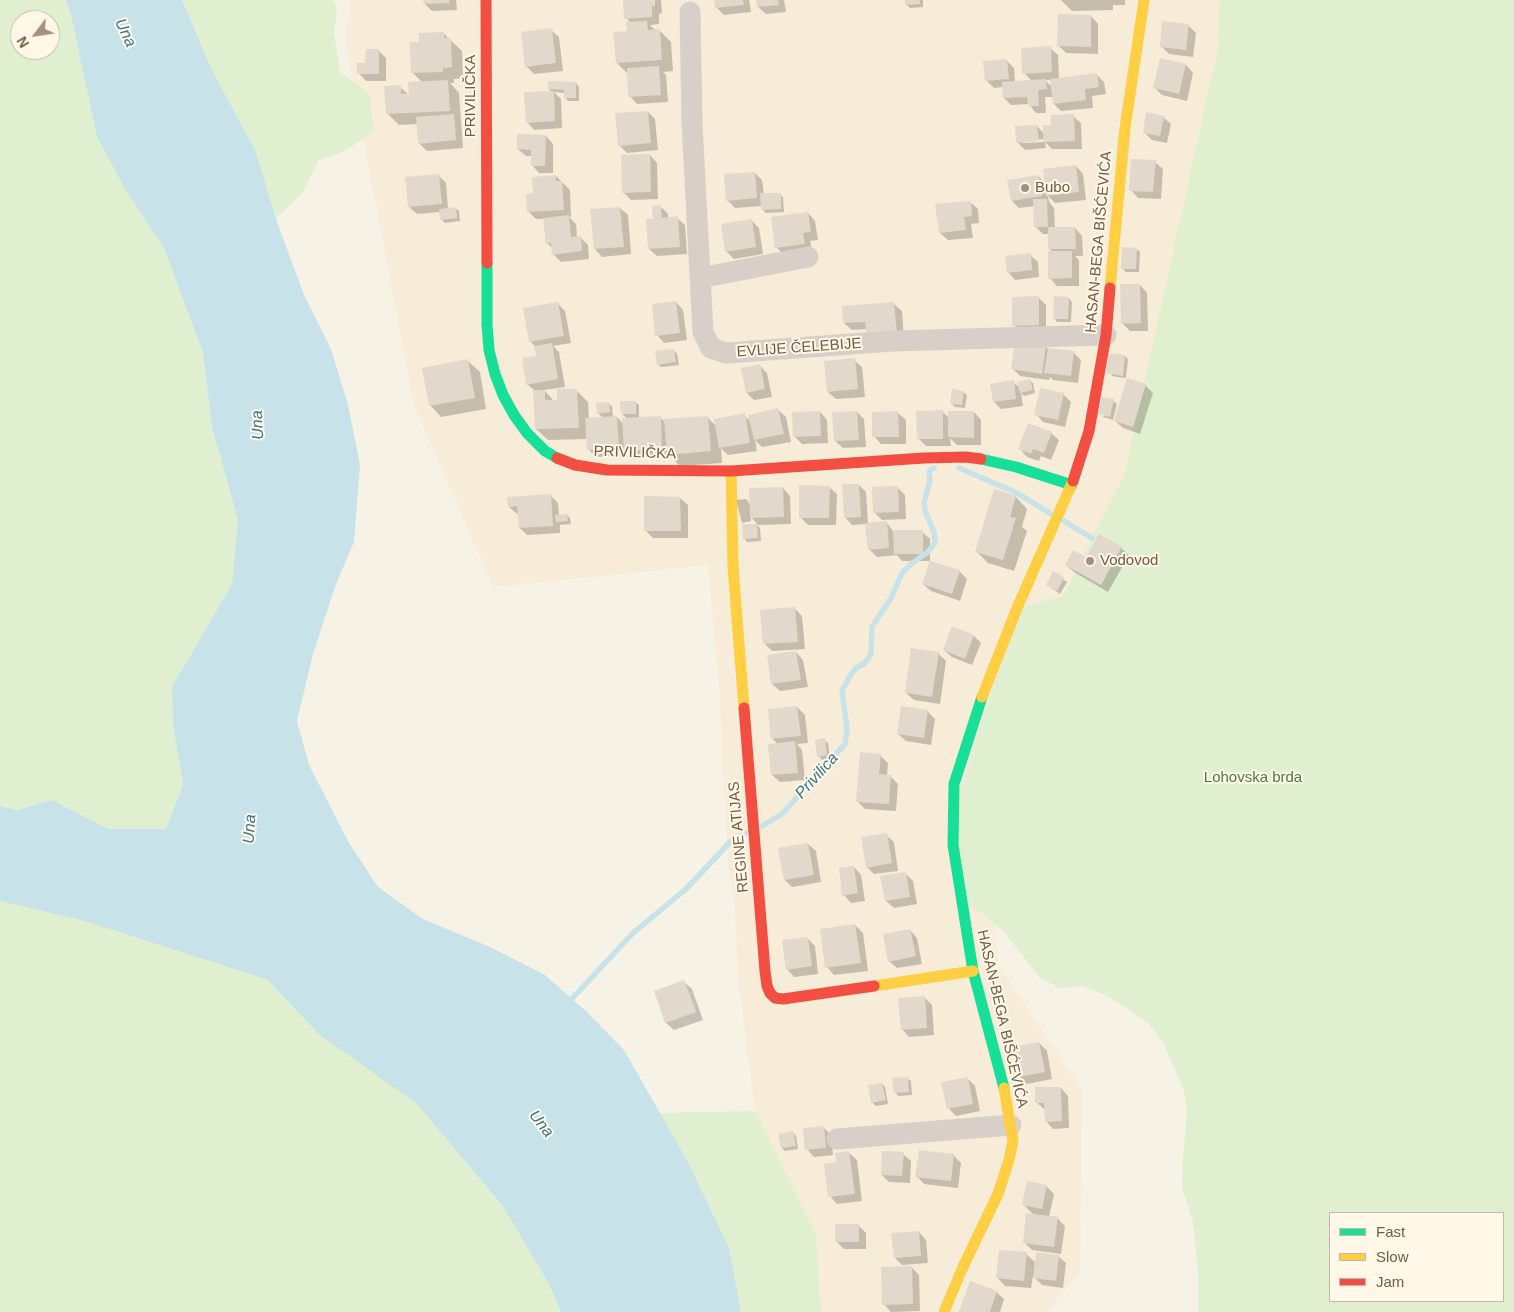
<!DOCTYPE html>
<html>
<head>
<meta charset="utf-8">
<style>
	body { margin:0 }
	#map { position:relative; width:1514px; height:1312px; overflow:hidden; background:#f7f2e6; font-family:Helvetica,sans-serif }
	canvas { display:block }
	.legend { position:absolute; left:1329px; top:1212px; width:175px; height:90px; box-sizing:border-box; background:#fff8e8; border:1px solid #c9baa7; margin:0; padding:6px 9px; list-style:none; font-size:15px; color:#775c45 }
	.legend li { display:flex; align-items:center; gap:10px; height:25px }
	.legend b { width:25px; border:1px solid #c9baa7 }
	.north { position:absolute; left:10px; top:10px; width:50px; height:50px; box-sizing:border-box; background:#fff8e8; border:1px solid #c9baa7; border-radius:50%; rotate:239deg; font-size:14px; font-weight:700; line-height:20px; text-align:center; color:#775c45 }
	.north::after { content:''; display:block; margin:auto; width:18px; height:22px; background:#a4907d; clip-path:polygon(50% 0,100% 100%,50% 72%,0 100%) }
</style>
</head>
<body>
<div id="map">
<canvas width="1514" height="1312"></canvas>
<ul class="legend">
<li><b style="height:6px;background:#16e098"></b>Fast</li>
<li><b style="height:6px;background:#ffcf43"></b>Slow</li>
<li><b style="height:6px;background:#f24e42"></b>Jam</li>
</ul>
<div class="north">N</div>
</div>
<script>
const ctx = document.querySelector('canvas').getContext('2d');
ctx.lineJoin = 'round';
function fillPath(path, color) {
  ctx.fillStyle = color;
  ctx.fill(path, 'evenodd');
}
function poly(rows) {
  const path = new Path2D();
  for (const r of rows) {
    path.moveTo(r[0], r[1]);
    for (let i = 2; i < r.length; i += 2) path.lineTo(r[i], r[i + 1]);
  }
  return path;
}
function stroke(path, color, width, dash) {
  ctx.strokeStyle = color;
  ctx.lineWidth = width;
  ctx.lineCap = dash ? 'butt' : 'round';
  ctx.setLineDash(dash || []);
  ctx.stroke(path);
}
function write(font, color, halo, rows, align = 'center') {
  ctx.font = font + ' Helvetica,sans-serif';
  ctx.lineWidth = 4;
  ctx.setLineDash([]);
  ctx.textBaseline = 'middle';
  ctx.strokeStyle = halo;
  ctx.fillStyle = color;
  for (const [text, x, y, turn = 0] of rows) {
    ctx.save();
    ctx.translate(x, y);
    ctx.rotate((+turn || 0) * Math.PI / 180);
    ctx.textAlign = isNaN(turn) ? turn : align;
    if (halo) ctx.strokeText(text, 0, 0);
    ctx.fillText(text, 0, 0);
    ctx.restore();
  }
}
fillPath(poly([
	[351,0,1246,0,1145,460,978,761,999,965,1082,1089,1080,1272,1046,1312,821,1312,816,1234,755,1111,738,975,734,894,728,865,720,699,708,565,493,587,414,405,345,41]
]), '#f7ecd8');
fillPath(poly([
	[0,0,66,0,71,15,97,137,125,189,164,248,203,353,212,427,238,520,232,584,172,687,173,725,183,785,166,829,108,829,52,800,17,810,0,806],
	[20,20,50,20,50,50,20,50],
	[182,0,333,0,337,8,334,34,340,72,370,94,373,132,345,151,319,160,303,192,276,219,256,152,212,70],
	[1220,0,1514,0,1514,1312,1198,1312,1198,1272,1193,1222,1182,1187,1183,1157,1187,1113,1184,1090,1164,1045,1150,1025,1124,1006,1099,992,1082,986,1060,988,1040,978,1005,933,980,911,962,904,953,815,1017,608,1064,596,1092,538,1124,476,1218,48],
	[1330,1213,1503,1213,1503,1301,1330,1301],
	[0,901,85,921,268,980,416,1103,502,1205,549,1284,561,1312,0,1312],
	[755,1111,816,1234,821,1312,741,1312,729,1248,689,1164,659,1113]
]), '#dfefcf');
fillPath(poly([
	[66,0,182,0,212,70,256,152,276,219,304,295,331,349,348,405,360,465,354,542,336,584,313,654,297,721,309,765,349,843,378,887,423,919,490,947,545,975,588,1013,624,1050,689,1164,729,1248,741,1312,561,1312,549,1284,502,1205,416,1103,320,1035,268,980,85,921,0,901,0,806,17,810,52,800,108,829,166,829,183,785,173,725,172,687,232,584,238,520,212,427,203,353,164,248,125,189,97,137,71,15]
]), '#c7e2e8');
fillPath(poly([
	[425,0,456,0,457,10,432,11,425,4],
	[624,0,661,0,662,13,659,14,659,24,650,25,656,31,659,30,671,42,673,71,663,72,666,75,668,102,637,104,630,96,628,74,617,63,631,23,626,18],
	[716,0,749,0,751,12,724,15,716,7],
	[757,0,784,0,786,12,766,14,758,7],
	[906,0,923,0,923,7,910,8,906,4],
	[1061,0,1125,0,1125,5,1113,5,1113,10,1072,11],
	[1091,16,1098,24,1098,54,1066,53,1059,46],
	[1188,25,1196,33,1193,57,1169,54,1161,46],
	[551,30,559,37,563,71,534,74,526,66],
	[443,33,462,51,463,78,454,79,454,83,450,83,459,93,463,148,427,151,419,143,418,124,399,125,387,113,400,87,408,94,422,82,412,72,421,43],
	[1050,48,1058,55,1059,79,1096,74,1104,82,1106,94,1092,96,1093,108,1061,111,1054,104,1053,97,1045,97,1046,113,1036,113,1029,104,1011,105,1004,98,1003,87,994,88,986,80,1006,60,1014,68,1015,82,1032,81,1024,73],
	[1045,80,1051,80,1052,87],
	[378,50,386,58,386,81,366,81,359,73],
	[1186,65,1193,73,1187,101,1162,95,1155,88],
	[576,83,579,87,579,101,568,101,565,97,565,93,554,92,561,99,562,128,534,130,527,122,552,92,549,89],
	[648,112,655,119,658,150,627,153,619,145],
	[1073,116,1081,123,1082,149,1052,149,1045,142,1046,148,1025,150,1017,142,1037,126,1044,134,1052,126],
	[1045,139,1045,142,1023,143,1023,141],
	[1163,117,1171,124,1167,143,1152,140,1144,132],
	[546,136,553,144,553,173,539,173,532,165,532,156,526,156,518,149],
	[650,155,657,163,658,199,631,200,623,192],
	[1155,162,1163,169,1161,199,1138,198,1131,190],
	[1076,166,1083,174,1086,200,1055,203,1048,196,1049,202,1054,208,1055,229,1075,228,1082,236,1083,256,1075,256,1079,260,1079,286,1057,286,1050,278,1053,253,1050,249,1049,234,1043,234,1035,226,1035,206,1019,208,1012,201,1038,176,1046,184],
	[755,173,762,180,764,195,780,194,783,197,784,212,766,213,762,209,762,206,735,208,727,200],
	[438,175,446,183,448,209,455,208,459,211,460,221,445,223,442,220,440,212,417,214,409,207],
	[556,176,570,190,571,217,569,217,576,224,577,238,580,237,588,245,589,259,561,262,553,254,552,248,547,243,544,219,536,219,529,212,535,195],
	[970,202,978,209,979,223,971,224,973,238,948,240,940,233],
	[660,206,668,214,668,218,677,218,685,225,687,254,657,256,649,249,654,220],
	[620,208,628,215,631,254,602,257,595,249],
	[808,213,815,221,818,240,810,241,812,251,784,255,776,247],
	[752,221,759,228,763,254,734,259,726,251],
	[1136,249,1140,252,1139,272,1126,272,1122,268],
	[1030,255,1038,262,1039,277,1015,280,1008,272],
	[1140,285,1147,293,1148,331,1130,331,1122,323],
	[1038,297,1046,305,1046,332,1021,333,1014,325],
	[1055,298,1069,298,1072,302,1071,322,1057,322,1054,318],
	[676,302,683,310,687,340,664,343,657,335],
	[557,303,565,311,571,343,553,346,559,352,565,387,544,390,554,401,559,401,576,390,588,402,589,419,603,418,598,413,608,403,612,406,613,418,617,417,624,425,628,419,622,414,635,402,639,405,639,419,660,417,666,423,707,417,716,426,744,415,751,422,778,410,786,417,791,442,762,447,755,440,757,451,728,455,721,448,722,463,680,466,670,456,633,458,626,451,626,455,596,457,588,449,587,439,548,440,536,429,535,391,527,384,537,357,535,346,530,341],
	[894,304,902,311,904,341,867,329,852,330,844,323],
	[1046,347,1049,350,1073,352,1081,360,1078,383,1053,380,1050,377,1049,380,1020,376,1012,368],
	[674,350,677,354,679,365,661,367,658,364],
	[1125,356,1128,359,1126,378,1111,376],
	[854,360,862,367,865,397,836,399,828,392],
	[468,361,480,372,486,409,441,417,430,405],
	[759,365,767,373,772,397,754,400,747,393],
	[1029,380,1033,383,1035,393,1024,396,1021,393,1023,406,1001,409,994,402,1013,382,1020,388],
	[1145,385,1153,393,1140,434,1123,428,1115,421],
	[963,392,967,395,965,408,955,407,952,404],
	[1063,394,1071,402,1065,427,1043,422,1036,414],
	[1113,401,1117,404,1113,420,1103,417],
	[942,411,949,418,974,412,981,420,981,445,957,445,950,438,951,446,926,446,918,438],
	[820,412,827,420,828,443,802,444,794,436],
	[857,412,864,419,866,447,843,448,835,441],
	[898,413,906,420,906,444,881,444,874,436],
	[1051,433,1059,440,1051,460,1041,456,1039,461,1027,457,1020,449],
	[859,485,866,492,868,524,886,522,894,532,922,532,930,539,930,561,902,561,897,555,877,557,869,549,867,524,852,525,845,517],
	[829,487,837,494,836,525,808,525,800,517],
	[897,487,905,495,906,519,882,520,874,512],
	[783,488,790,496,791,524,757,525,760,528,761,541,747,542,744,538,743,525,758,525,751,517,751,521,742,523,736,500,746,499,750,504],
	[995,491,1016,497,1027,509,1022,527,1027,531,1014,571,988,563,976,551],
	[551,496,558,503,559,516,567,515,570,518,571,524,560,525,560,533,527,535,520,528,519,514,517,514,509,507],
	[680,498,688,505,688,538,653,538,645,530],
	[1121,548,1129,555,1108,592,1074,572,1066,565],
	[959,571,967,579,960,601,931,591,923,584],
	[1054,573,1067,582,1060,594,1047,585],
	[795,609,802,616,805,649,772,651,765,644],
	[974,636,981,643,972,665,952,657,944,650],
	[796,652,803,660,808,687,780,691,772,684],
	[938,653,946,661,940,704,914,700,906,693],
	[797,707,805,715,808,743,797,744,802,750,805,780,780,782,772,775,778,744,772,738],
	[927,711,935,719,931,745,906,741,898,734],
	[824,740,828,743,830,758,822,760,819,756],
	[880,755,888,763,887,776,890,776,898,784,896,811,865,809,857,801],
	[886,835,894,842,898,871,874,874,867,867],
	[808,844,816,851,821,882,792,887,785,880],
	[854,867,861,875,865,901,851,903,844,895],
	[905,873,913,881,917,904,894,908,886,901],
	[855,925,863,933,868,971,834,975,827,967],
	[910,930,917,938,922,964,897,968,889,961],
	[807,938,815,946,818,974,794,977,787,969],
	[684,982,692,989,703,1020,674,1030,666,1023,655,992],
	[924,997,932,1005,934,1035,909,1037,902,1029],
	[1039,1043,1047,1051,1052,1079,1027,1084,1019,1076],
	[907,1078,911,1081,912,1095,899,1096,895,1093],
	[967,1078,975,1086,980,1111,956,1116,948,1108],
	[882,1084,885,1087,888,1104,876,1106,872,1102],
	[1061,1088,1068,1096,1069,1128,1053,1129,1046,1121,1045,1110,1037,1103],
	[823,1127,831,1135,833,1155,814,1157,807,1149],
	[793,1133,796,1136,798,1149,785,1151,782,1148],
	[849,1153,857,1160,862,1201,837,1204,830,1196,838,1164],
	[903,1154,911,1161,910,1183,889,1182,882,1175],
	[953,1155,961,1163,958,1188,924,1184,917,1176],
	[1046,1186,1054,1194,1049,1217,1057,1218,1065,1226,1061,1254,1032,1250,1024,1242,1034,1215,1024,1205],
	[858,1225,866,1233,866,1249,844,1249,837,1242],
	[919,1232,926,1240,928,1263,902,1265,895,1258],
	[1026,1254,1036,1263,1058,1256,1066,1263,1063,1288,1042,1285,1033,1276,1031,1288,1005,1286,998,1278],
	[911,1267,919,1275,920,1311,891,1312,884,1304],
	[996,1292,1004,1299,1000,1312,961,1312]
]), '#0003');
stroke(poly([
	[959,468,1017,493,1051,514],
	[1064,521,1092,538],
	[762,826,782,814,845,744,847,729,842,691,850,676,856,668,865,663,871,654,872,627,891,598,902,573,912,563,928,552,935,543,934,532,925,511,924,503,930,480,929,471,934,468],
	[568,1003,633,933,686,889,732,840,746,833]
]), '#c7e2e8', 5.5);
fillPath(poly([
	[423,0,449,0,450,3,424,4],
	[623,0,655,0,655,6,652,6,652,17,624,19],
	[714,0,743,0,744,5,715,8],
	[756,0,778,0,779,5,757,7],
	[905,0,920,0,920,4,905,5],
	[1058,14,1091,15,1091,47,1057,46],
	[647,21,648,30,660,29,662,60,616,63,613,32,627,31,626,22],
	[1162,21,1189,24,1186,50,1160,47],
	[552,28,556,63,525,67,521,32],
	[444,32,444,38,451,38,452,67,443,68,443,72,411,73,410,42,419,42,419,33],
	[1051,46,1052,72,1022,74,1021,48],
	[366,49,379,49,379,74,357,74,357,63,365,63],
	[1160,58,1186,64,1179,94,1153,88],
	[1007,59,1009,79,985,81,983,61],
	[659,66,661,95,628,97,627,68],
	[1097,73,1099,87,1085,89,1086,100,1053,104,1050,79],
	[1046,79,1047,89,1038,90,1039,106,1028,106,1027,97,1003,98,1002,82],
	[448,80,450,111,386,114,384,86,401,85,401,94,409,93,408,82],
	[548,81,576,82,576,98,564,98,564,90,548,89],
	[554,91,555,121,526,123,524,92],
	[648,111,651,143,618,146,615,113],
	[1146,112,1164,116,1160,136,1143,133],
	[454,114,456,140,418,144,416,117],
	[1074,114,1075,141,1043,142,1043,125,1051,125,1051,115],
	[1037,125,1039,141,1016,143,1015,126],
	[517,134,546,135,545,166,531,166,531,150,517,149],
	[650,154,651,192,622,193,621,155],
	[1131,159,1156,160,1153,192,1129,191],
	[1076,165,1079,192,1046,196,1043,169],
	[755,172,757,198,726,201,724,174],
	[439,174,442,204,408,207,405,177],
	[556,175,556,181,562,181,564,210,527,212,526,194,533,193,532,177],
	[1039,175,1042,196,1011,201,1007,180],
	[760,193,781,193,781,209,761,210],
	[1033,199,1047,199,1048,227,1034,227],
	[971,201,972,216,964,217,966,230,939,233,935,204],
	[661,205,662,218,678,216,680,247,648,249,646,219,653,219,652,206],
	[456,207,457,218,440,220,439,209],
	[620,207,624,247,594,249,590,209],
	[808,212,811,232,803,233,805,244,775,248,771,217],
	[569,215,571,237,581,236,582,251,552,255,551,243,546,244,543,218],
	[752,219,756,247,725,252,721,224],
	[1048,227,1075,227,1076,249,1048,249],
	[1122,247,1137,248,1136,269,1121,269],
	[1048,251,1072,251,1072,278,1048,279],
	[1031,253,1032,270,1007,273,1005,256],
	[1120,284,1140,284,1141,323,1121,324],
	[1039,296,1039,325,1012,326,1012,297],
	[1054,296,1069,297,1068,319,1053,319],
	[676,301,680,333,655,336,652,304],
	[558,302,564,336,529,342,523,308],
	[894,302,897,334,867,337,865,322,843,323,842,306],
	[1015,342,1046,346,1042,374,1011,369],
	[552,343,558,379,526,385,522,358,536,356,534,346],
	[1048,348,1074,351,1071,376,1044,373],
	[674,349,676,362,657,365,655,351],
	[1109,353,1125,355,1123,376,1106,373],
	[855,358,858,389,827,392,824,361],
	[468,359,475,398,429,406,422,368],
	[760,364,765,389,746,393,741,368],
	[1127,378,1146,384,1133,427,1114,421],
	[1030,379,1033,390,1020,393,1017,382],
	[1014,380,1016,399,993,402,990,384],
	[1040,388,1064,393,1058,420,1034,415],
	[557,389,577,389,579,428,535,429,533,390,545,390,545,400,557,400],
	[952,389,964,391,962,405,950,404],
	[1102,397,1114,399,1110,417,1098,414],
	[620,401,636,401,636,414,621,414],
	[609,402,610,412,597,414,596,403],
	[778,408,784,434,754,440,748,415],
	[943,410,943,439,917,439,916,411],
	[820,411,821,436,793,437,792,412],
	[857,411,859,440,834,441,832,412],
	[898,411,899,437,872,437,872,412],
	[948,411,974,411,974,438,948,437],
	[745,413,750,443,719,448,714,419],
	[617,416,619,448,587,450,585,418],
	[661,416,662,449,624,451,622,418],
	[708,416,711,451,667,455,664,419],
	[1028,423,1052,432,1044,453,1033,449,1031,454,1018,449],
	[842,484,859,484,861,517,844,518],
	[799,485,830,486,829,518,799,518],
	[898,486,899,512,873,513,872,487],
	[783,487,784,517,750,518,749,488],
	[994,489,1016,496,1010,517,1016,518,1003,560,975,552],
	[551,494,553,526,519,528,517,506,508,507,507,497],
	[644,496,680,497,681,531,644,531],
	[567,514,568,521,556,522,555,515],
	[887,521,889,548,868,550,865,523],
	[742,524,757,524,758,538,743,539],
	[893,530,923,530,923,554,894,554],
	[1099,534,1122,547,1101,585,1065,565,1073,550,1086,557],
	[930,561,960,570,952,594,922,584],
	[1053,571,1064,577,1057,591,1046,585],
	[795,607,798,642,763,644,760,610],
	[952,626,974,635,965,659,943,650],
	[911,648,939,652,932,697,905,693],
	[796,651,801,680,771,684,767,655],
	[797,706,801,736,771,739,768,709],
	[901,706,928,710,924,738,897,734],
	[825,738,827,755,817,757,815,740],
	[795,741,798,773,771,775,768,744],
	[860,752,881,754,879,774,891,775,889,804,856,802],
	[887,833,892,863,866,868,861,837],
	[808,843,814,875,784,880,778,848],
	[854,866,858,893,842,896,839,868],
	[906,872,910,897,885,901,880,876],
	[855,924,861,963,825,968,820,929],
	[910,929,916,956,888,962,883,934],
	[808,937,812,966,786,970,782,940],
	[684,980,696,1012,665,1023,654,991],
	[925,996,927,1028,901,1030,898,998],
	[1039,1042,1045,1072,1018,1077,1012,1047],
	[908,1077,909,1092,894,1093,892,1078],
	[968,1077,973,1104,947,1109,941,1082],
	[882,1083,886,1100,871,1103,868,1085],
	[1035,1087,1061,1087,1062,1121,1045,1122,1044,1103,1035,1103],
	[824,1126,826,1148,805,1150,803,1128],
	[793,1131,796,1146,781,1148,778,1134],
	[919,1150,954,1154,951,1181,915,1177],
	[849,1151,855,1194,828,1197,824,1164,836,1162,835,1153],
	[882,1151,904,1152,902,1176,881,1175],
	[1027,1181,1047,1185,1042,1209,1022,1205],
	[1026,1213,1058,1217,1054,1247,1023,1243],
	[835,1224,859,1224,859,1242,835,1242],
	[919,1231,921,1256,894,1258,891,1233],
	[999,1250,1027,1252,1024,1281,996,1278],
	[1036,1252,1059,1255,1056,1281,1033,1278],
	[912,1266,913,1304,882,1305,881,1267],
	[970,1281,997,1291,990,1312,959,1312]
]), '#e2d8cb');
stroke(poly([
	[690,12,692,123,703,332,711,348,726,353,893,341,1106,335],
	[700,278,808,257],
	[837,1139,1011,1125]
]), '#d8d0c8', 21);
stroke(poly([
	[487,263,487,325,489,350,495,374,503,395,514,415,527,433,545,451,557,458],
	[981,459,1016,467,1072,485],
	[982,697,954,784,953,845,973,971,1004,1088]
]), '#16e098', 11);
stroke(poly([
	[1110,288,1125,128,1144,0],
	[731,471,733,567,744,708],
	[982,697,1017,608,1073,481],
	[874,986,973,971],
	[944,1312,962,1269,998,1194,1009,1160,1013,1141,1004,1088]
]), '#ffcf43', 11);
stroke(poly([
	[486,0,487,263],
	[557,458,575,465,607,470,731,471,924,458,966,457,981,459],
	[1073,481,1089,431,1106,335,1110,288],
	[744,708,765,971,767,986,770,993,775,998,783,999,874,986]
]), '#f24e42', 11);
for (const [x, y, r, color] of [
	[1025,188,5,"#a4907d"],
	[1090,561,5,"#a4907d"]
]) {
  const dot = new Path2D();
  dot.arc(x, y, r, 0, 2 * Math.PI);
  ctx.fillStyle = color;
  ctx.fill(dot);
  stroke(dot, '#fff8e8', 2);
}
write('15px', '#775c45', '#fff8e8', [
	["PRIVILIČKA",471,96,-90],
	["HASAN-BEGA BIŠĆEVIĆA",1099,242,-85],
	["EVLIJE ČELEBIJE",799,348,-4],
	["PRIVILIČKA",635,453,2],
	["REGINE ATIJAS",739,837,-95],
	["HASAN-BEGA BIŠĆEVIĆA",1002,1019,77]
]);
write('15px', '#775c45', '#fff8e8', [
	["Bubo",1035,188],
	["Vodovod",1100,561]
], 'left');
write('15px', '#487e3b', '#fff8e8', [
	["Lohovska brda",1253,778]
]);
write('italic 16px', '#3c778d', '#fff8e8', [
	["Una",125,33,65],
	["Una",258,425,-93],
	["Privilica",817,776,-48],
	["Una",250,829,-86],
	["Una",541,1124,52]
]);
</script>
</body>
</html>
